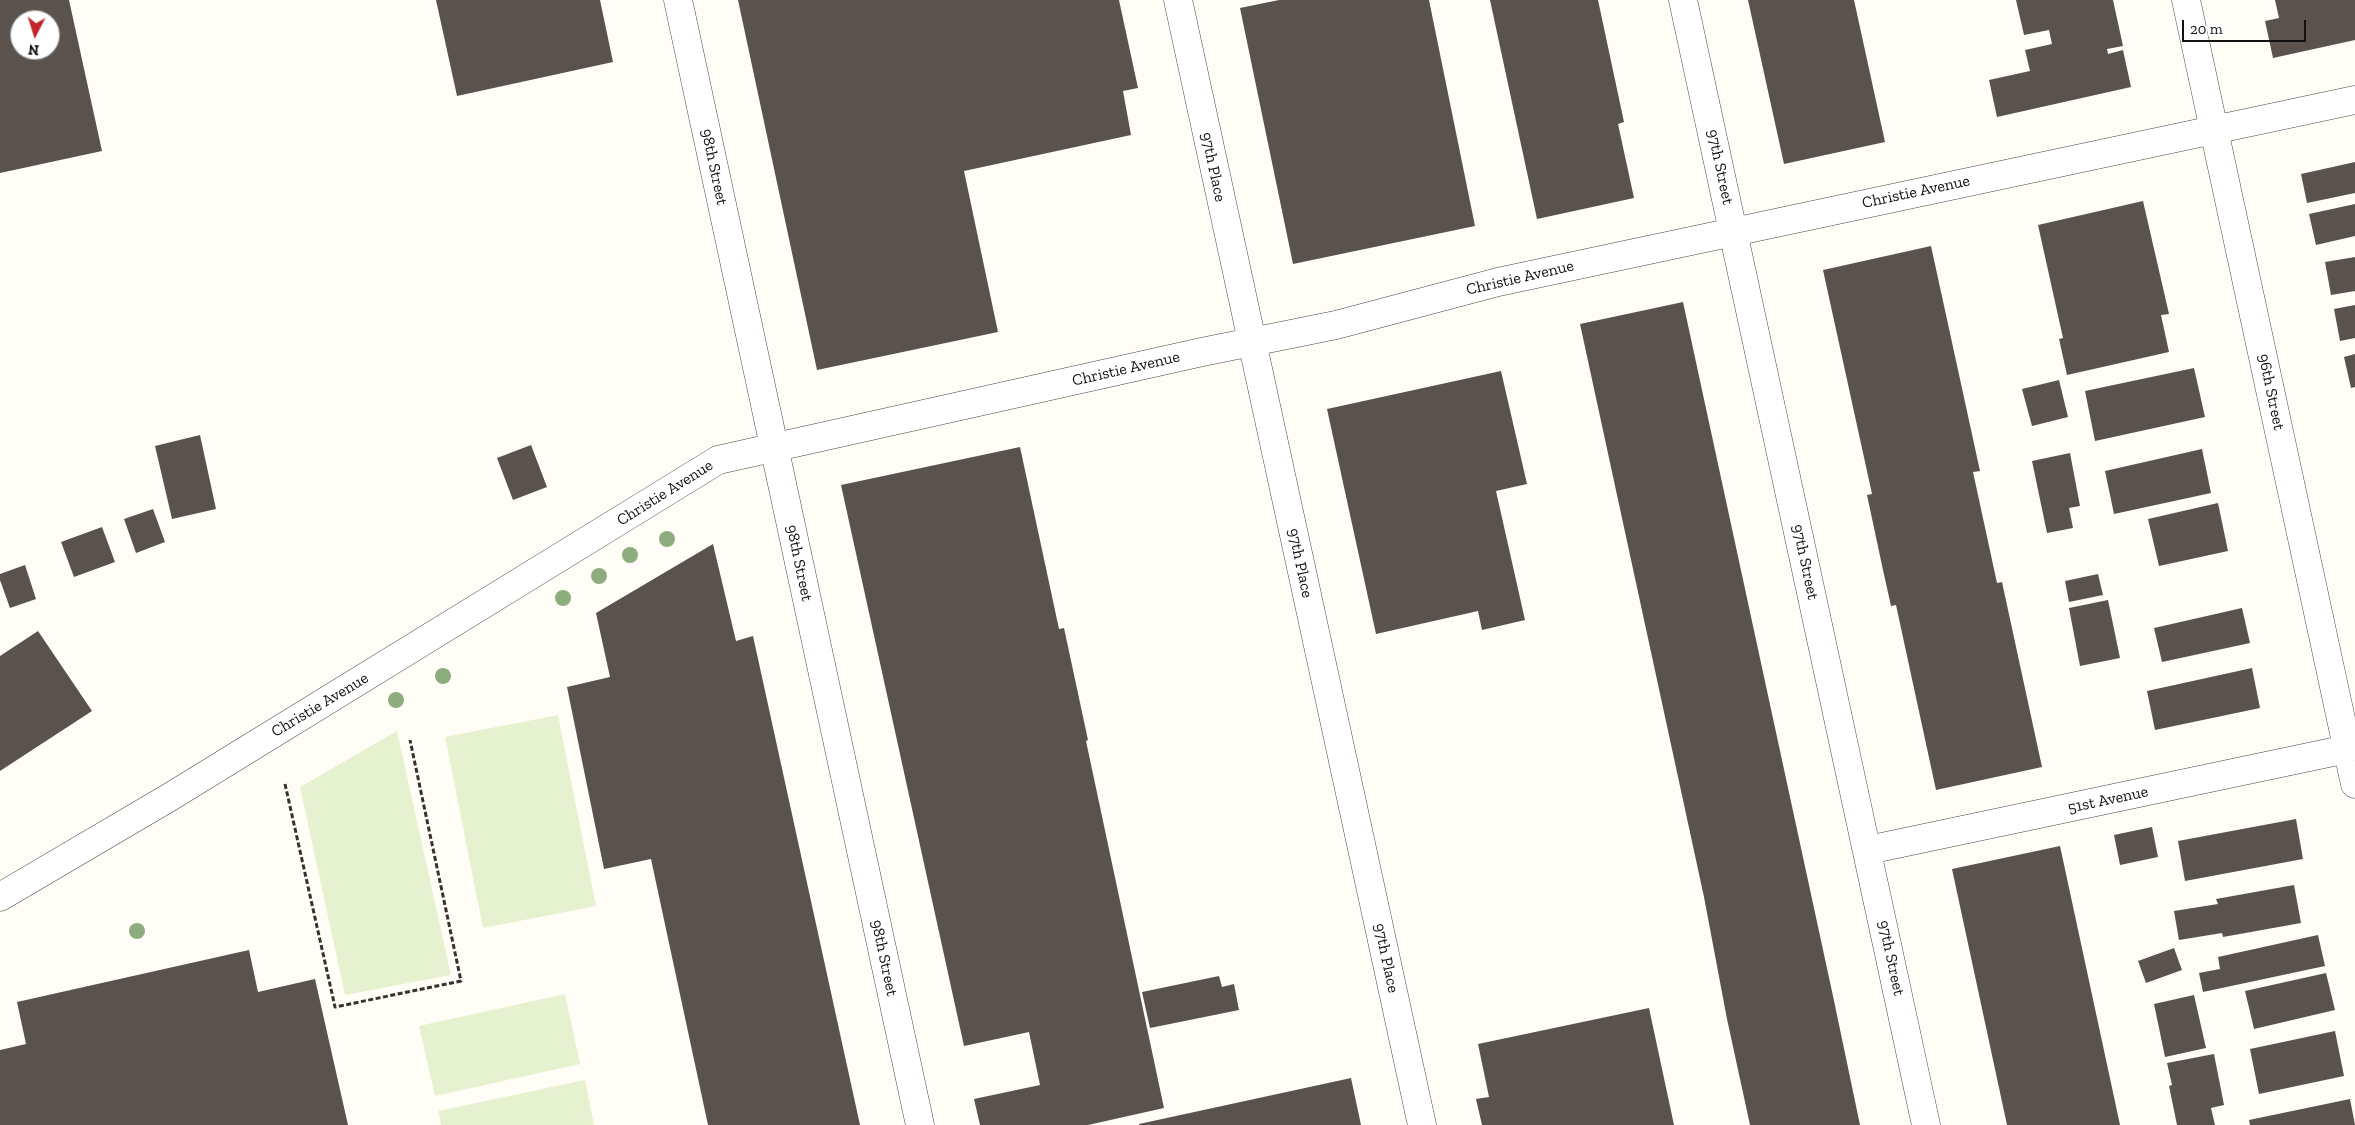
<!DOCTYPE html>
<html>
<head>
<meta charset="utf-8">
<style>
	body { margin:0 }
	#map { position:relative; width:2355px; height:1125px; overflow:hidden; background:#fffdf5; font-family:"Zilla Slab",serif }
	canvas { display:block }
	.north { position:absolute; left:10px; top:10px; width:50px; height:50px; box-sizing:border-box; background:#fff; border:1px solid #a0a0a0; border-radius:50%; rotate:185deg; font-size:14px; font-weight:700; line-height:20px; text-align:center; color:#111 }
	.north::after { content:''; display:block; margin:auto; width:18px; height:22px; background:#c4262e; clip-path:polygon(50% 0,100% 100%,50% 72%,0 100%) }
	.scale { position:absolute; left:2182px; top:20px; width:124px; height:22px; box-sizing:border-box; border:2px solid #111; border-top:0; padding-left:6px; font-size:15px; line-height:18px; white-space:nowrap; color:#111; -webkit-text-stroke:4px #fff; paint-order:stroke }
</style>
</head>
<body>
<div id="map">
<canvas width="2355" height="1125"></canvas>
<div class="north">N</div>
<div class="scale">20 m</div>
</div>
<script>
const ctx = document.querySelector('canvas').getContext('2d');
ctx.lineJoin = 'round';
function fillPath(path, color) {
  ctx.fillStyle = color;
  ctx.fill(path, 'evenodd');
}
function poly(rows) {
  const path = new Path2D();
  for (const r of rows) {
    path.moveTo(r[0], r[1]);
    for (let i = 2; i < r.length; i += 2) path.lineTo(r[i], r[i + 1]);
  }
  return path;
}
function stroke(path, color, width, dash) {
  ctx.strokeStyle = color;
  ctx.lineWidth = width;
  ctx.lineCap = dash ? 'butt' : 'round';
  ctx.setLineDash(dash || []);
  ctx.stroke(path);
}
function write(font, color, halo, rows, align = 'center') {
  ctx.font = font + ' "Zilla Slab",serif';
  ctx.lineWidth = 5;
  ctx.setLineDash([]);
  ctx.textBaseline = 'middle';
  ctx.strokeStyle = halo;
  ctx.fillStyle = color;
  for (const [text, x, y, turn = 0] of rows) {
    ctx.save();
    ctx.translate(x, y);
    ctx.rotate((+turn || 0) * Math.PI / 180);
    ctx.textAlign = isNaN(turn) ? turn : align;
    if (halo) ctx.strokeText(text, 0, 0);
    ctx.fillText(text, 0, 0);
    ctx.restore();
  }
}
fillPath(poly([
	[558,715,596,906,483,928,445,737],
	[397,731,451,975,345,995,300,787],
	[565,994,580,1064,435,1096,419,1026],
	[585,1080,594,1125,441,1125,438,1111]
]), '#e6f2cf');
fillPath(poly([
	[0,0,69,0,102,151,0,173],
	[20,20,50,20,50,50,20,50],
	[436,0,600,0,613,62,457,96],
	[738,0,1119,0,1138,88,1123,91,1131,135,964,171,998,332,817,370],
	[1279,0,1429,0,1475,226,1293,264,1240,8],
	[1490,0,1598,0,1624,122,1618,124,1634,198,1537,219],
	[1748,0,1854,0,1885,142,1784,164],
	[2016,0,2113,0,2123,46,2107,49,2108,54,2123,50,2131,87,1997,117,1989,80,2030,71,2025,50,2052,44,2049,30,2024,35],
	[2275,0,2355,0,2355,40,2273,58,2265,21,2279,18],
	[2355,162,2355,193,2307,203,2301,174],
	[2143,201,2169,314,2161,315,2169,352,2067,375,2059,339,2063,338,2038,225],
	[2355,204,2355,236,2316,245,2309,214],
	[1931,246,1980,471,1973,472,1997,583,2002,582,2042,767,1936,790,1896,605,1891,606,1883,570,1867,495,1872,494,1823,270],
	[2355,257,2355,291,2331,295,2325,262],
	[1683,302,1833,996,1860,1125,1750,1125,1727,1019,1704,897,1580,324],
	[2355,305,2355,338,2340,341,2334,309],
	[2355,354,2355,387,2351,388,2344,357],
	[2194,368,2205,417,2095,441,2085,391],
	[1501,371,1527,484,1496,491,1525,620,1482,630,1478,611,1376,634,1327,409],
	[2059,380,2068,417,2032,426,2022,389],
	[200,435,216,509,172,519,155,446],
	[531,445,547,487,513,500,497,458],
	[1020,447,1059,629,1064,628,1088,740,1086,741,1164,1108,1088,1125,980,1125,974,1099,1040,1085,1029,1032,964,1046,841,485],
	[2202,449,2211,493,2114,514,2105,471],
	[2070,453,2080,506,2069,508,2073,528,2047,533,2032,461],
	[2218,503,2228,551,2159,566,2148,519],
	[153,509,165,542,136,553,124,519],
	[102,527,115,562,74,577,61,542],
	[713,544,736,641,753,636,860,1125,708,1125,651,859,604,869,567,687,610,677,596,613],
	[25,565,36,599,10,608,0,580,0,574],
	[2098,574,2103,595,2069,602,2065,581],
	[2108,600,2120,658,2080,666,2069,608],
	[2242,608,2250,643,2162,662,2154,628],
	[38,631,92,711,0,771,0,656],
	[2252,668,2260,708,2155,730,2147,691],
	[2296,819,2303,859,2185,881,2178,841],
	[2152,827,2158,857,2120,865,2114,835],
	[2060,846,2111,1083,2120,1125,2007,1125,1952,869],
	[2294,885,2301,923,2223,937,2222,933,2179,940,2174,911,2218,904,2216,899],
	[2318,935,2325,966,2203,992,2199,973,2220,969,2218,957],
	[2174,948,2182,970,2146,983,2138,961],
	[249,950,258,992,315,979,348,1125,0,1125,0,1050,26,1044,17,1002],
	[2326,973,2335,1010,2254,1029,2245,991],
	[1219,976,1222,987,1234,984,1239,1010,1150,1028,1142,992],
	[2194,995,2206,1048,2165,1057,2154,1004],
	[1649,1008,1674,1125,1482,1125,1476,1099,1489,1097,1478,1044],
	[2335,1031,2344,1076,2259,1094,2250,1049],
	[2214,1054,2224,1105,2211,1108,2215,1125,2177,1125,2169,1086,2172,1085,2167,1063],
	[1351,1078,1361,1125,1139,1125,1139,1124],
	[2350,1099,2355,1125,2250,1125,2249,1120]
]), '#5a524d');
const minor = poly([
	[678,0,920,1125],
	[1178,0,1422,1125],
	[1683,0,1926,1125],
	[2186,0,2355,784],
	[1868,850,2347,749],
	[0,897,170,797,718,460,1202,352,1336,325,1498,282,2355,100]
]);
stroke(minor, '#444', 29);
stroke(poly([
	[285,784,335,1007,461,981,410,740]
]), '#333', 3, [5, 2.5]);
stroke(minor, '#fff', 28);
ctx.fillStyle = '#8dad7f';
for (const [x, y] of [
	[667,539],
	[630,555],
	[599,576],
	[563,598],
	[443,676],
	[396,700],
	[137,931]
]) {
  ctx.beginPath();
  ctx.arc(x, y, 8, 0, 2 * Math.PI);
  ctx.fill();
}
write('16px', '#111', '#fff', [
	["98th Street",714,167,78],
	["97th Place",1213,167,78],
	["97th Street",1720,167,78],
	["Christie Avenue",1916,192,-12],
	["Christie Avenue",1520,278,-13],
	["Christie Avenue",1126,369,-13],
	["96th Street",2271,392,78],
	["Christie Avenue",665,493,-32],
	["97th Street",1805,562,78],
	["98th Street",799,563,78],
	["97th Place",1300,563,78],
	["Christie Avenue",320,705,-31],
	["51st Avenue",2108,800,-12],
	["98th Street",884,958,78],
	["97th Place",1386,958,78],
	["97th Street",1891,958,78]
]);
</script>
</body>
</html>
